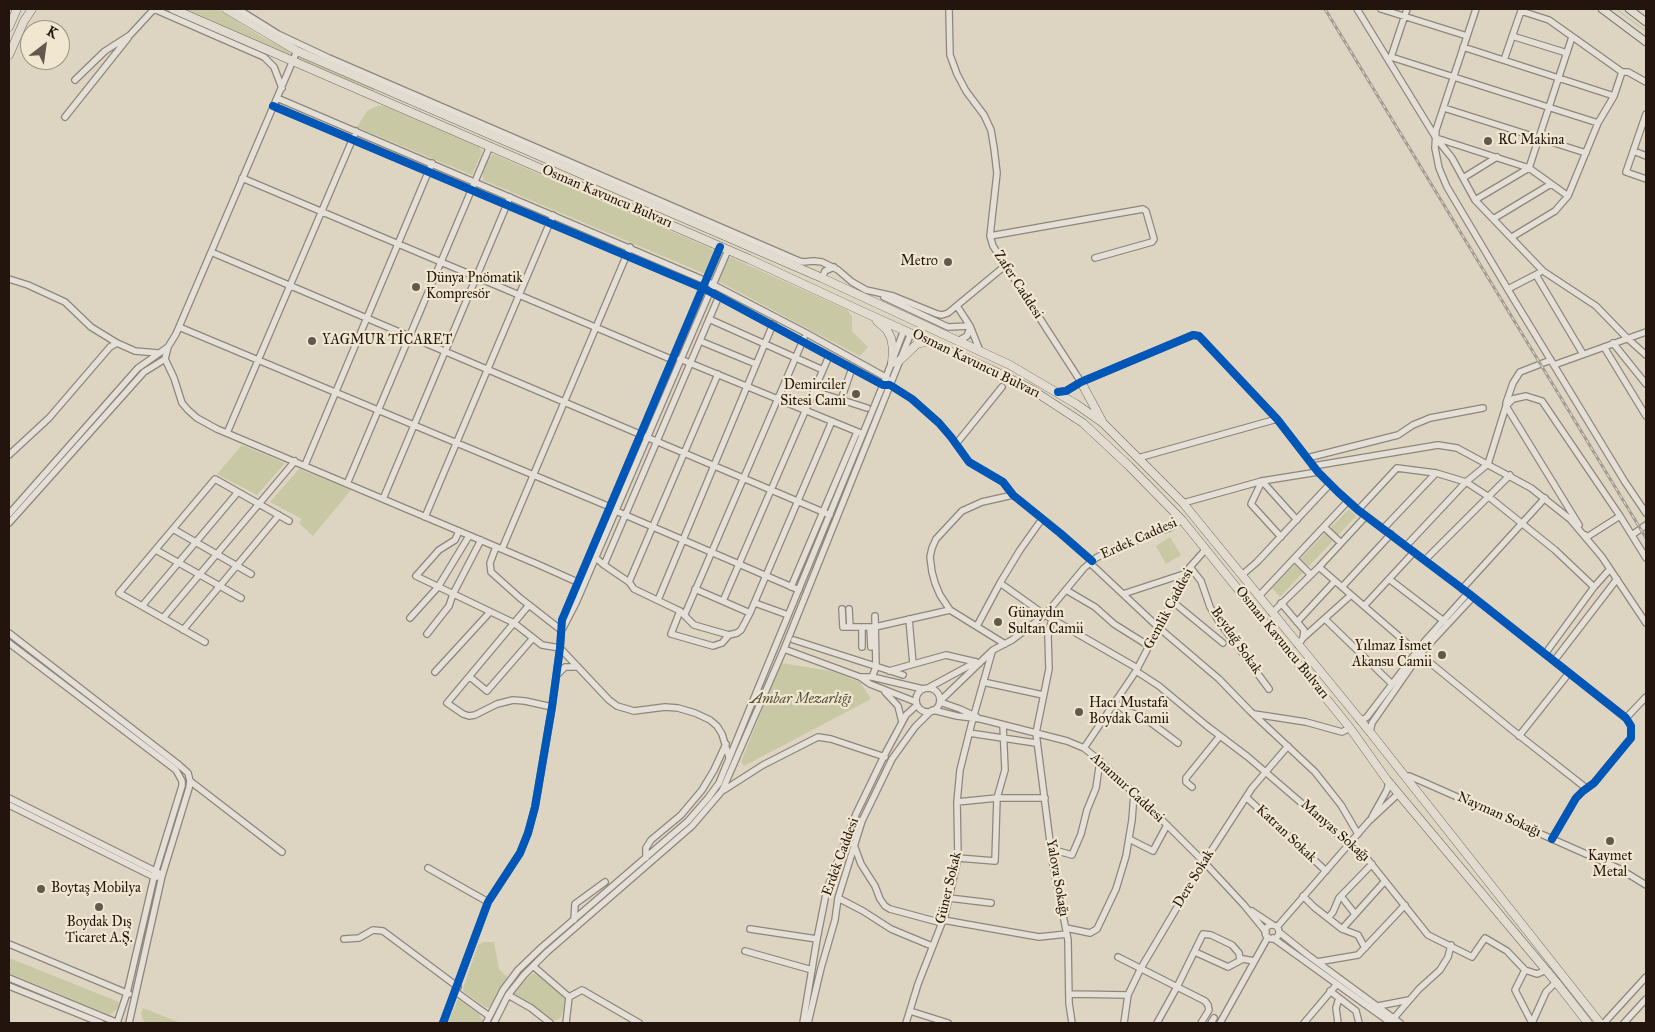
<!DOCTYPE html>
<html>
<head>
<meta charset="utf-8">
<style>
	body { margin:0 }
	#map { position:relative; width:1655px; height:1032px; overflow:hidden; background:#ded4c2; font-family:"IM FELL Great Primer",serif }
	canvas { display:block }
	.frame { position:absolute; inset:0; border:10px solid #23150e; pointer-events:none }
	.north { position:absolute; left:20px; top:20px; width:50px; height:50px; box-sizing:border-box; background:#f1e6d0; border:1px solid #9f9282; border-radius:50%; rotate:30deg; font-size:14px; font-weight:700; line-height:20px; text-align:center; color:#23150e }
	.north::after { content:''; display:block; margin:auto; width:18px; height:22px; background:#64584d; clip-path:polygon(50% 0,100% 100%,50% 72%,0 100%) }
</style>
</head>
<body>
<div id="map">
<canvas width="1655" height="1032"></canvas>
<div class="frame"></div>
<div class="north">K</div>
</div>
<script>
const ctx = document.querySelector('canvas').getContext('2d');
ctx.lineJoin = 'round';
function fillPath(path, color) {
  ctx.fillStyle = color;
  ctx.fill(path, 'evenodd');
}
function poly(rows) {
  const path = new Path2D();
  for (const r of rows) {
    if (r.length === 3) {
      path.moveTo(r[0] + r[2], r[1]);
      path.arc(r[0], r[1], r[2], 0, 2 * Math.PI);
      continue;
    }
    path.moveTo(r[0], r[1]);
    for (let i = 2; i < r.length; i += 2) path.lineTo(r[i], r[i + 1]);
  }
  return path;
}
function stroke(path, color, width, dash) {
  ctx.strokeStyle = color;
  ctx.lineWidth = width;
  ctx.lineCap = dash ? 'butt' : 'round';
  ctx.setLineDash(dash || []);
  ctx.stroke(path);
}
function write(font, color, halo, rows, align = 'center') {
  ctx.font = font + ' "IM FELL Great Primer",serif';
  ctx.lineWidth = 4.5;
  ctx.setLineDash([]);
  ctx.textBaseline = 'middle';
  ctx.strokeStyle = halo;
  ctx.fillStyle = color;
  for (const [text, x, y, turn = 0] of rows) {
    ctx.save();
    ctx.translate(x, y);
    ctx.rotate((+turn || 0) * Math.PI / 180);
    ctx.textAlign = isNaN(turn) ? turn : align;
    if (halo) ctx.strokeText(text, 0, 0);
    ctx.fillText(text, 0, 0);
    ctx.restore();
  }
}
fillPath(poly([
	[183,9,218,9,260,36,304,58,375,89,374,92],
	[377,106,384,106,479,147,482,151,481,154,472,175,357,127,367,111],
	[493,154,714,250,705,274,483,180,483,171,486,161],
	[730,257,847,310,852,317,852,331,868,347,860,356,718,281],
	[242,445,285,463,257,495,217,474],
	[299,469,351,490,313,536,299,523,302,519,270,502],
	[1349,509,1356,516,1280,597,1272,588],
	[1170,537,1181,555,1166,564,1156,546],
	[781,663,831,671,860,682,871,699,744,766,741,762],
	[484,942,494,942,499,969,507,977,490,1007,487,1008,464,992,463,989,478,945],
	[9,958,119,1002,118,1008,110,1015,9,973],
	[532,974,539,974,564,996,565,1006,561,1017,557,1020,553,1020,530,1004,513,995,525,979],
	[458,999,479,1014,483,1021,482,1023,448,1023],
	[143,1008,181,1023,144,1023,141,1014]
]), '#c8c8a5');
stroke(poly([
	[1616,9,1646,31]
]), '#adc2b4', 1);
const minor = poly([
	[238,9,278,34,329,58,799,261,803,262,814,261,822,262,838,270,852,282,866,290,893,296,937,314,942,315,948,313,1006,265],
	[949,9,950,55,957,74,966,91,984,115,991,130,994,148,997,173,990,236,993,246,1081,382],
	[1357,9,1436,138,1452,158,1475,200,1543,271,1596,306,1627,338,1646,355],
	[1381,9,1467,36],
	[1476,9,1436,130,1435,148,1439,168,1447,187,1513,298,1625,482,1646,513],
	[1512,36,1567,53],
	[1463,47,1614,96],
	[297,51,176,334,168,347,165,359,174,378,182,403,188,410,197,418,217,429,537,564,584,585],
	[1391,57,1407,9],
	[1388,59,1391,57,1598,123],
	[1504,60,1521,11,1549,20,1622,72,1628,72,1646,82],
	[75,80,105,51,130,35,154,9,264,57,274,67,282,88],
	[277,98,706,281,806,333,887,378],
	[273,106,703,288,883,385,890,385,912,399,939,423,951,437,969,462,1003,482,1013,495,1060,533,1092,561],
	[1444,108,1586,153],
	[1646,114,1626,172,1646,179],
	[65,117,128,38],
	[1436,138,1529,168,1568,196],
	[1634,151,1646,156],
	[242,178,673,360],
	[1463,178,1497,157],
	[1475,200,1529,168,1572,37],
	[1493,219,1551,184],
	[990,236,1143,209,1146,211,1154,239,1152,242,1095,258],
	[1512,237,1555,211,1568,196,1598,123,1614,96,1622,72],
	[211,252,830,515],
	[1536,275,1583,354],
	[822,278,825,271,834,267],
	[9,279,28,285,65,302,91,327,117,343],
	[1508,289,1539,273],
	[884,297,948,327,970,326],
	[957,306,970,326,980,351],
	[709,319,823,370],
	[179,327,610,507],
	[700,341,756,364],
	[958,341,967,336,970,328],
	[1613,343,1646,384],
	[1604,347,1646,416],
	[680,359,863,434],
	[1554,365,1646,332],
	[814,391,867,408],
	[1058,392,1066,391,1081,382,1193,335,1199,336,1277,419,1318,472,1338,492,1358,510,1468,593,1626,718,1631,726,1631,738,1594,783,1583,791,1576,798,1552,839],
	[841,400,852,368],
	[1506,403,1513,383,1520,372,1551,360],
	[1506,406,1579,525],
	[227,433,356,131],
	[956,444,1002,387],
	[9,455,49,418,110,347,117,343,135,351,158,353],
	[1138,458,1277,419],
	[1307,458,1398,435,1413,425,1430,418,1483,408],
	[305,465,432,163],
	[1313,466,1438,445,1457,448,1531,488,1570,519,1602,557,1646,623],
	[347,484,490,146],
	[383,499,510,197],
	[1183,503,1262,481,1318,472],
	[1358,510,1397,468,1436,473,1466,482,1489,497,1555,550,1594,587],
	[616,511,799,590],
	[9,514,138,368,168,347],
	[425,517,553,215],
	[9,523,144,372,165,359],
	[1324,527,1341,543],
	[173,529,251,574],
	[1383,529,1436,473],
	[459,531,455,540,439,550,416,576,514,623,542,645,560,648],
	[1585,535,1587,537,1620,516],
	[1632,535,1646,525],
	[1281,537,1251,504,1262,481,1297,520],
	[1406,546,1466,482,1488,464,1506,406,1513,399,1526,396,1542,401,1620,516,1646,558],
	[496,547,490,563,491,572,520,598,561,630],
	[502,549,630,247],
	[156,550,241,598],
	[596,558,604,565,719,296],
	[1295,559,1311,575],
	[1425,560,1510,475],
	[1090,563,1158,627,1219,679,1250,711,1315,772,1341,805,1358,834],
	[604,565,629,582,634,589,680,611,694,625,729,635,737,633,741,630,750,613,832,421],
	[1190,567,1201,581,1210,607,1218,620,1269,689],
	[1319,567,1417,652,1511,729,1586,788],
	[1242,575,1257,562,1330,484],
	[1389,579,1445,622],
	[629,582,718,374],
	[1000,583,1045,615,1137,668],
	[791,587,857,432],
	[1342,587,1391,534],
	[695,589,750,613],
	[1462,589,1545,498],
	[1066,590,1095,607,1114,624,1149,646],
	[1123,594,1187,573],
	[1259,596,1348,501],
	[658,600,773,324],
	[723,601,829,356],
	[1172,601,1223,643],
	[755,603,788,615],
	[1281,603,1304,630,1303,638,1298,645],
	[529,605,447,703,463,714,469,716,475,715,497,704,513,700,525,701,552,707],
	[142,606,238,492],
	[1364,606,1414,552],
	[842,609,843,627,875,627,950,610],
	[849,609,850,627],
	[680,611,671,634,713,646,722,643,729,635],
	[1272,613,1319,567,1366,516],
	[685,614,804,338],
	[163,618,295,461],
	[410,618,438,587,469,536],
	[909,619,913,664],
	[1052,619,1048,636,1049,669,1036,733,1053,865,1068,940,1069,1003,1072,1023],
	[1325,619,1392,684],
	[1297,622,1335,581],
	[977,626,1000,583,1020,550,1042,519],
	[862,627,862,647],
	[870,627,871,647],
	[563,628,576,603,728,250],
	[183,630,279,515],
	[9,633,179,765,188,773,190,781,189,788,162,876,129,1023],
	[427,634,449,606,453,594,481,540],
	[1303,638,1351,595],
	[794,640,903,675],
	[205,642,119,593,215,479,289,521],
	[9,643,176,770,182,781,182,786,154,877,127,993,117,1023],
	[1005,644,950,610,940,595,935,583,932,572,930,557,932,548,936,539,962,511,982,502,1013,495],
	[560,648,609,700,617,706,634,711,665,707,678,708,695,713,710,720,717,726,722,734,729,757],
	[784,649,860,677,872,677,923,689],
	[1545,654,1594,587,1610,569],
	[1554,661,1617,579],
	[889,671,946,655,976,662],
	[1136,671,1159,686,1207,726,1248,757,1349,844,1365,856,1428,935,1472,957,1485,938,1507,951,1525,970,1537,974,1546,970],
	[435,672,490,612],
	[558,674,565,667,578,667],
	[470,677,487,691,533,638],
	[860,677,870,684,916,702],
	[872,677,876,667,875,616],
	[983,682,1043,695],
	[928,688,976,662],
	[928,700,12],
	[885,692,898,706,902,722],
	[940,701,993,650,1012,640,1045,615,1084,568,1096,558,1109,551,1169,528,1182,520],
	[940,702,960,709,977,717],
	[1114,702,1126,711,1142,716,1178,743],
	[933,710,957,716,981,719,1067,741,1084,748,1094,756,1152,810,1204,862,1244,905,1266,932],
	[1254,714,1306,722,1342,732,1350,728],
	[974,715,992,652],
	[1626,718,1646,697],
	[1359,719,1364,719,1367,717,1425,641,1468,593],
	[1370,732,1372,723,1420,654,1473,597],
	[969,733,1036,743],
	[1519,736,1569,673],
	[1084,748,1136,671,1190,567,1206,549],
	[1405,776,1409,776,1421,781,1620,869,1646,885],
	[190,781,282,852],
	[1192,787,1186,782,1186,778,1220,736],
	[724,790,763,765,818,737,831,739,885,757],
	[1246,797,1326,871],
	[9,798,159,873],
	[957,802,997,798,1045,798],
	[9,805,154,877,157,877],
	[1372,817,1387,790,1389,782],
	[1129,839,1153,851,1167,825],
	[854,845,861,864,875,886,880,899,885,906,890,909,942,923],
	[1051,849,1072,855,1081,834,1087,810,1096,788,1100,761],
	[646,858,646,848,651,840,681,815,702,790,714,770,726,744],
	[958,858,995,861,997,798,1005,770,1003,725],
	[428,868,488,902],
	[1303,896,1314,907,1342,929,1358,935,1365,948],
	[1341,896,1355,914],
	[838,898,863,911,891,929,932,946],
	[949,898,991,903],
	[1252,911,1273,925],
	[1328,918,1333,912,1339,898,1372,864],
	[574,920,575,904,605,882],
	[943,920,1039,937,1067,934],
	[1272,932,7],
	[1277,927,1369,821,1398,794],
	[1066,928,1090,933,1097,929,1116,889,1126,856,1132,820,1134,793],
	[750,929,817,939],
	[1342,929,1385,881],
	[1279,932,1309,956,1400,1023],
	[1273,938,1391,1023],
	[344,939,359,938,373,930,383,931,458,987],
	[9,944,129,994],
	[745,951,812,970],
	[1195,952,1228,967,1243,959,1254,961],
	[1118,957,1205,1001,1208,1005,1209,1010,1201,1023],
	[1317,962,1358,955,1405,905],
	[533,966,569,997],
	[1525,970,1515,990,1532,1023],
	[9,978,118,1023],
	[9,986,101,1023],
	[1330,991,1356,1011,1359,1023],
	[456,992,489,1016],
	[1069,994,1128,995],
	[508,995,531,1008,550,1023],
	[569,997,582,990,639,1023],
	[1378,1006,1409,1000],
	[910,1011,948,1023],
	[1393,1021,1394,1018,1419,989,1440,970,1448,957,1451,945],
	[443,1023,488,902,520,853,528,833,535,807,552,707,560,648,562,620,720,247],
	[486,1023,503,990,518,970,542,947,688,821,708,798,719,783,883,385,904,330],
	[494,1023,508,995,524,975,547,952,692,826,722,791,784,649,911,333],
	[566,1023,569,997],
	[803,1023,817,939,827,889,836,866,856,814,884,756,906,715,917,705],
	[808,1023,821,968,835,920,838,898,862,821,892,759,915,727,931,711],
	[906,1023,918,984,945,915,958,858,957,802,960,770,973,718],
	[1124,1023,1128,995,1141,968,1204,862,1252,788,1288,746],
	[1157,1023,1177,987,1203,934,1211,935,1232,945,1239,953,1240,960],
	[1211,1023,1214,1018],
	[1220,1023,1268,937],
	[1304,1023,1337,984],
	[1338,1023,1336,1008,1339,998],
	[1532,1023,1546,992,1556,982],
	[1604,1023,1646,977],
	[1624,1023,1646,999]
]);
const major = poly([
	[1602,9,1646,42],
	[1629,9,1646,22]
]);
const highway = poly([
	[173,9,749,259,870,315,990,369,1031,389,1083,423,1129,466,1182,520,1350,728,1387,780,1556,982,1588,1023],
	[226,9,297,51,822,278,1010,365,1076,404,1103,423,1183,503,1370,732,1600,1023],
	[9,27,17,9],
	[9,55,24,21,32,9],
	[877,321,887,330,891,338,893,349,892,363],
	[898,362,917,344,929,341],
	[1081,382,1102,421]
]);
stroke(minor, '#8e867b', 8);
stroke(major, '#736c63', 9);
stroke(highway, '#736c63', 9);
stroke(minor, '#e5e0d7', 5.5);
stroke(major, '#e1dbd0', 7);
stroke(highway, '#e1dbd0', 8);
const rail = poly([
	[1325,9,1646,538]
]);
stroke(rail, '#a19b93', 3);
stroke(rail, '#f1e6d0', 1, [4]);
stroke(poly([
	[273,106,703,288,883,385,890,385,912,399,939,423,951,437,969,462,1003,482,1013,495,1060,533,1092,561],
	[1058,392,1066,391,1081,382,1193,335,1199,336,1277,419,1318,472,1338,492,1358,510,1468,593,1626,718,1631,726,1631,738,1594,783,1583,791,1576,798,1552,839],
	[443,1023,488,902,520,853,528,833,535,807,552,707,560,648,562,620,720,247]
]), '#0057b8', 8);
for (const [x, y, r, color] of [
	[1488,141,5,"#64584d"],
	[948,262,5,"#64584d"],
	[416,287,5,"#64584d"],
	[312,341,5,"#64584d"],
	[856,394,5,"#64584d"],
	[998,622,5,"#64584d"],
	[1442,655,5,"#64584d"],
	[1079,712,5,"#64584d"],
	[1610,841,5,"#64584d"],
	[41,889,5,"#64584d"],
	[99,907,5,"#64584d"]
]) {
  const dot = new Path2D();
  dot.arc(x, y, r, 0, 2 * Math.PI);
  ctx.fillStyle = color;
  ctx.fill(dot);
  stroke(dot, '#f1e6d0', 2);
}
write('14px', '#23150e', '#f1e6d0', [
	["RC Makina",1498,141],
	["Metro",938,262,"right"],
	["Dünya Pnömatik",426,279],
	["Kompresör",426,295],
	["YAGMUR TİCARET",322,341],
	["Demirciler",846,386,"right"],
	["Sitesi Cami",846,402,"right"],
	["Günaydın",1008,614],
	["Sultan Camii",1008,630],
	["Yılmaz İsmet",1432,647,"right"],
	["Akansu Camii",1432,663,"right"],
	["Hacı Mustafa",1089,704],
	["Boydak Camii",1089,720],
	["Kaymet",1610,857,"center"],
	["Metal",1610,873,"center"],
	["Boytaş Mobilya",51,889],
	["Boydak Dış",99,923,"center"],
	["Ticaret A.Ş.",99,939,"center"]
], 'left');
write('14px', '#23150e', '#f1e6d0', [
	["Osman Kavuncu Bulvarı",607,197,23],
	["Zafer Caddesi",1018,285,57],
	["Osman Kavuncu Bulvarı",976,364,26],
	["Erdek Caddesi",1139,539,-24],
	["Gemlik Caddesi",1169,609,-62],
	["Beydağ Sokak",1236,641,55],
	["Osman Kavuncu Bulvarı",1282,643,51],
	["Anamur Caddesi",1127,788,43],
	["Nayman Sokağı",1499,815,24],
	["Manyas Sokağı",1335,831,41],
	["Katran Sokak",1286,834,43],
	["Erdek Caddesi",841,857,-70],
	["Yalova Sokağı",1057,878,80],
	["Dere Sokak",1194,879,-59],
	["Güner Sokak",949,888,-77]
]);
write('italic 14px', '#56503b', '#f1e6d0', [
	["Ambar Mezarlığı",801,700]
]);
</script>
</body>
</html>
